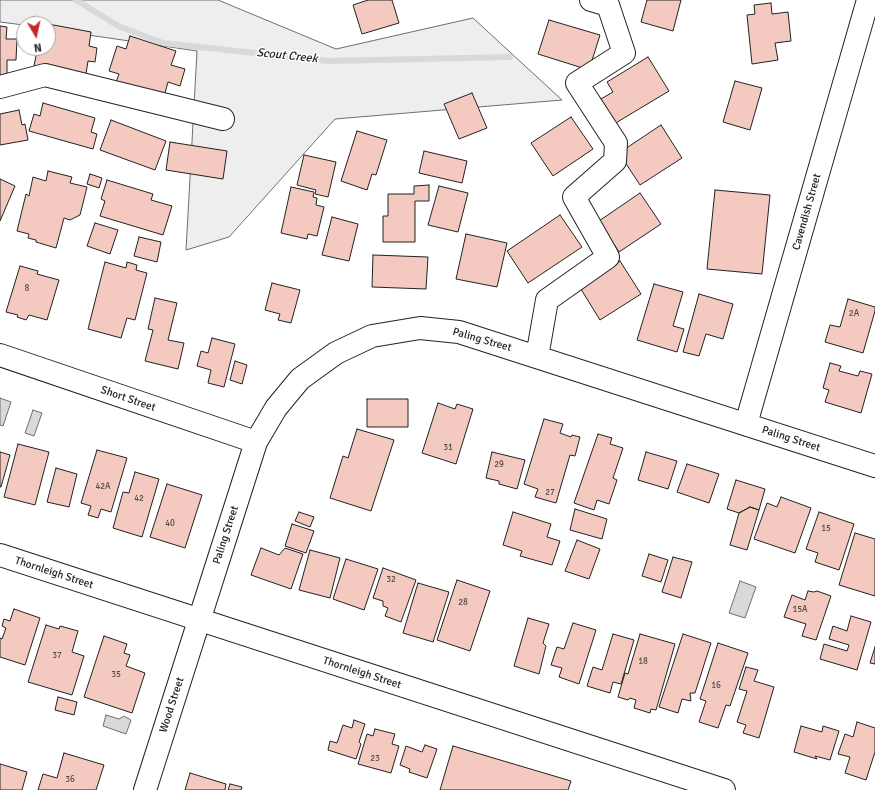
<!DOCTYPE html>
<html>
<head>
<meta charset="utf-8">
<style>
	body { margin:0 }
	#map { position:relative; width:875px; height:790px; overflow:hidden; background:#fff; font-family:Signika,sans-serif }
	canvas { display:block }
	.north { position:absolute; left:16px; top:16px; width:40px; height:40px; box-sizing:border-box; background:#fff; border:1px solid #a7a7a7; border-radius:50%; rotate:171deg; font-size:11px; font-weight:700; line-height:16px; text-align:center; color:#222 }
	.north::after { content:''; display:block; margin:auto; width:14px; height:18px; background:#c62828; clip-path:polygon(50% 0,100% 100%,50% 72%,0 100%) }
</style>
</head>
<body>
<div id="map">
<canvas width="875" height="790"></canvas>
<div class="north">N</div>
</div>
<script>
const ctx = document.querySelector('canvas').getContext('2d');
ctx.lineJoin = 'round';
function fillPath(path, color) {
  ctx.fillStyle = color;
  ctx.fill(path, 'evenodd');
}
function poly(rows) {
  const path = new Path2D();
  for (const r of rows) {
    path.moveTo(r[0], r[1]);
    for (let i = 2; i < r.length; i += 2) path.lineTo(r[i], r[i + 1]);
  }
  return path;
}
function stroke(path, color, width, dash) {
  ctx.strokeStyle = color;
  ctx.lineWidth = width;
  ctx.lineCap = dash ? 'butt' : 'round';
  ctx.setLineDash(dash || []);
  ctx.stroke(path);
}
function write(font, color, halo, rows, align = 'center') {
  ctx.font = font + ' Signika,sans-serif';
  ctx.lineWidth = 3;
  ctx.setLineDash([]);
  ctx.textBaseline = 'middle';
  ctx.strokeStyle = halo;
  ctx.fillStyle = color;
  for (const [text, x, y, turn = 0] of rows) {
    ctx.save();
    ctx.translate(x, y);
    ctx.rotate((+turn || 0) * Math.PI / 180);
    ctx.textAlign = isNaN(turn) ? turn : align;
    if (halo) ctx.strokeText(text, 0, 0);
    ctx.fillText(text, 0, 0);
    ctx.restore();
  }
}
const green = poly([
	[0,0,218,0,336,49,473,18,562,100,335,119,229,237,186,250,197,51,48,29,48,24,24,24,24,25,0,22,0,0]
]);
fillPath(green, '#eee');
stroke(green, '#6f6f6f', 1);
const water = poly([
	[0,398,11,402,3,426,0,425,0,398],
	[33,410,42,413,34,436,25,433,33,410],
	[740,581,756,587,745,618,729,613,740,581],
	[106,715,119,719,124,716,131,720,126,734,103,726,106,715]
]);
fillPath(water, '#d9d9d9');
stroke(water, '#6f6f6f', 1);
stroke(poly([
	[76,0,120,27,163,43,329,61,510,57]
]), '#d9d9d9', 6);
const building = poly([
	[368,0,392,0,399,23,362,34,353,5,368,0],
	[647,0,681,0,673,31,641,22,647,0],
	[771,3,772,14,788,12,791,41,775,43,778,60,752,64,747,15,755,14,754,5,771,3],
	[549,20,600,35,589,70,538,54,549,20],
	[48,24,91,32,89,46,97,48,95,62,88,61,85,80,33,71,37,51,23,49,24,46,24,48,48,48,48,24],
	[0,26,7,27,6,39,17,39,16,60,7,60,7,77,0,77,0,26],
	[130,36,176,51,171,65,185,69,180,86,168,82,163,100,115,85,119,74,109,71,117,46,126,49,130,36],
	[648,57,669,91,614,124,599,100,613,92,607,82,648,57],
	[735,81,762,88,750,130,723,122,735,81],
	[472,93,487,128,459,139,444,104,472,93],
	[43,103,95,118,91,132,97,134,93,149,29,131,34,114,40,116,43,103],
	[19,110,22,125,25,124,28,140,0,145,0,114,19,110],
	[571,117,593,149,553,176,531,143,571,117],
	[111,120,166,141,155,170,100,150,111,120],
	[661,125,682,158,640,185,619,153,661,125],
	[357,131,387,140,376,175,372,174,367,190,341,181,357,131],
	[170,142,227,151,223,179,166,170,170,142],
	[424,151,467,161,462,183,419,173,424,151],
	[304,155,336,162,328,197,315,194,316,190,297,185,304,155],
	[48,171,72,177,70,183,87,187,80,215,70,220,64,218,56,248,36,242,36,240,28,238,29,234,17,231,26,194,29,196,33,177,46,181,48,171],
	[90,174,102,178,99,188,87,184,90,174],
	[0,179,15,186,0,221,0,179],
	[107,180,153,194,151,200,172,206,163,235,100,216,105,201,101,199,107,180],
	[429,185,429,201,415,201,415,242,383,242,383,216,388,216,388,194,414,194,414,186,429,185],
	[439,186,468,193,458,232,428,225,439,186],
	[291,187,314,192,313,197,317,198,316,205,324,207,317,236,308,234,307,239,281,233,291,187],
	[715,190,770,195,762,274,707,269,715,190],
	[640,193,661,224,619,252,599,221,640,193],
	[560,215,582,247,528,283,507,251,560,215],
	[332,217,358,224,349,261,322,255,332,217],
	[95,223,118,230,110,254,87,246,95,223],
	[466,234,507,243,497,287,456,279,466,234],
	[139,237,161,242,157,262,134,256,139,237],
	[373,255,428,257,426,289,372,287,373,255],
	[620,261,641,294,600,320,579,286,620,261],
	[105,262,126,268,127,262,137,265,136,270,147,273,135,320,127,318,121,338,88,329,105,262],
	[20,266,38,271,37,274,59,280,47,320,29,315,26,320,17,317,18,315,6,312,20,266],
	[272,283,300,290,291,323,278,320,280,314,265,310,272,283],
	[654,284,683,292,673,326,684,329,677,352,637,340,654,284],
	[699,294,733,304,723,339,706,334,699,356,683,352,699,294],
	[155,298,177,303,168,340,184,343,178,369,145,361,153,330,148,329,155,298],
	[848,299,875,307,875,311,863,353,825,342,830,325,840,327,848,299],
	[212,338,235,344,224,387,208,383,211,370,197,366,201,351,208,353,212,338],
	[235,361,247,365,242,384,230,380,235,361],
	[830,363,841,366,839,371,858,376,860,371,872,374,861,413,825,402,829,390,823,388,830,363],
	[367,399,408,399,408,427,367,427,367,399],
	[438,403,455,409,457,404,473,409,456,464,422,453,438,403],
	[544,419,563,424,560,433,571,437,572,435,580,437,575,456,570,455,556,503,535,497,538,489,524,484,544,419],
	[357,429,394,440,371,511,330,498,343,456,348,458,357,429],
	[598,434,612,438,610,444,623,448,613,478,617,480,609,504,597,500,594,510,574,503,598,434],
	[18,444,49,452,35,505,4,497,18,444],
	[97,450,127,458,111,512,101,509,98,518,88,515,91,506,81,503,97,450],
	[0,452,10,455,1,487,0,487,0,452],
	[492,452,525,460,517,489,499,484,499,481,486,478,492,452],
	[646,452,677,461,668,489,638,480,646,452],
	[687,464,719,474,709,503,677,492,687,464],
	[56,468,77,474,69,507,47,502,56,468],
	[135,472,159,479,142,537,113,528,123,492,129,493,135,472],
	[736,480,765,489,759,510,750,507,739,513,727,509,736,480],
	[167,484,202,495,185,548,150,537,167,484],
	[781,497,811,508,795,553,754,539,767,503,777,507,781,497],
	[750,507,759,510,747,550,730,545,739,513,750,507],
	[575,509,607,519,602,539,570,530,575,509],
	[299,512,314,517,310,527,295,521,299,512],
	[513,512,551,524,547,537,560,541,552,565,520,556,522,551,503,545,513,512],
	[819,512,854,524,839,570,815,562,818,553,806,549,819,512],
	[292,524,314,531,306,553,285,546,292,524],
	[855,533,875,539,875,596,839,585,855,533],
	[577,540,600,549,589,579,565,571,577,540],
	[261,548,279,555,285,548,303,554,291,589,251,575,261,548],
	[310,550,340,558,330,598,299,590,310,550],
	[649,554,668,560,661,582,642,576,649,554],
	[673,557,692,562,681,598,662,592,673,557],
	[346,559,378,569,364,610,333,599,346,559],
	[383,568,416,580,401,622,385,616,388,608,383,606,383,601,373,598,383,568],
	[457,580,490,591,470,651,437,640,457,580],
	[418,583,449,592,433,642,403,633,418,583],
	[808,591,814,592,817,591,831,596,816,640,802,636,806,624,784,617,792,595,805,600,808,591],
	[14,609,40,618,25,665,0,657,0,638,2,639,6,628,2,626,4,619,10,621,14,609],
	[851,616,871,622,857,670,820,659,824,644,847,651,849,645,829,639,833,626,847,631,851,616],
	[528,618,549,624,543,643,546,646,539,674,514,666,528,618],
	[573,623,596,630,579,684,559,677,562,668,551,665,557,647,564,649,573,623],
	[46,625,59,629,60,626,78,631,72,652,84,656,72,695,28,682,46,625],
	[613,634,634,640,621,684,613,682,610,693,587,686,593,667,602,670,613,634],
	[640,634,675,644,656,710,651,709,650,713,634,708,636,700,630,698,628,700,618,697,625,673,628,674,640,634],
	[683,634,711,643,695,693,690,693,691,701,682,699,678,713,659,707,683,634],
	[104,636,127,644,124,653,130,655,126,666,145,673,132,713,84,697,104,636],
	[718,643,748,653,730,706,726,705,718,728,699,722,706,701,700,699,718,643],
	[875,647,875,664,870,663,875,647],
	[746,667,758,670,754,681,774,687,759,738,743,733,746,725,737,722,747,691,739,689,746,667],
	[58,697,77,702,74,715,55,710,58,697],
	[354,720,365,724,359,742,361,744,356,759,328,750,330,741,337,743,343,725,352,728,354,720],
	[857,722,875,728,875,752,866,780,845,773,850,757,838,754,845,734,853,737,857,722],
	[801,726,822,732,823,726,839,731,830,760,815,756,817,759,794,752,801,726],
	[375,729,395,734,392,744,399,746,391,773,358,764,367,734,373,736,375,729],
	[425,745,437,749,427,778,409,772,410,769,400,765,406,746,422,752,425,745],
	[453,746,571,781,568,790,440,790,453,746],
	[64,753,104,765,96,790,38,790,43,774,57,778,64,753],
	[0,764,27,772,22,790,0,790,0,764],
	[190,773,226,784,225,790,185,790,190,773],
	[230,784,242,787,241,790,228,790,230,784]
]);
fillPath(building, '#f3c9c0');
stroke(building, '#222', 1);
const minor = poly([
	[0,87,45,75,223,119],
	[0,355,256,442],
	[537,357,547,300,608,257,574,197,615,161,616,143,577,83,624,53,608,5,591,0],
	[746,424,868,0],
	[0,555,724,790],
	[145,790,256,442,276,408,300,379,336,353,372,336,420,328,459,332,875,466]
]);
stroke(minor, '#222', 24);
stroke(minor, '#fff', 22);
write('9px', '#564c4a', null, [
	["8",27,289],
	["2A",854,314],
	["31",448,448],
	["29",499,465],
	["42A",103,487],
	["27",550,493],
	["42",139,499],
	["40",170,524],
	["15",826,529],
	["32",391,580],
	["28",463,603],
	["15A",800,610],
	["37",57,656],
	["18",643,662],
	["35",116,675],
	["16",716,686],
	["23",375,759],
	["36",70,780]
]);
write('11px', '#222', '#fff', [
	["Cavendish Street",807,212,-74],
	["Paling Street",482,340,16],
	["Short Street",128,399,19],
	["Paling Street",791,439,18],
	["Paling Street",226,535,-72],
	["Thornleigh Street",54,573,18],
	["Thornleigh Street",362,673,18],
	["Wood Street",172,705,-72]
]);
write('italic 12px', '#222', '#fff', [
	["Scout Creek",287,56,6]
]);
</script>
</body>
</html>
